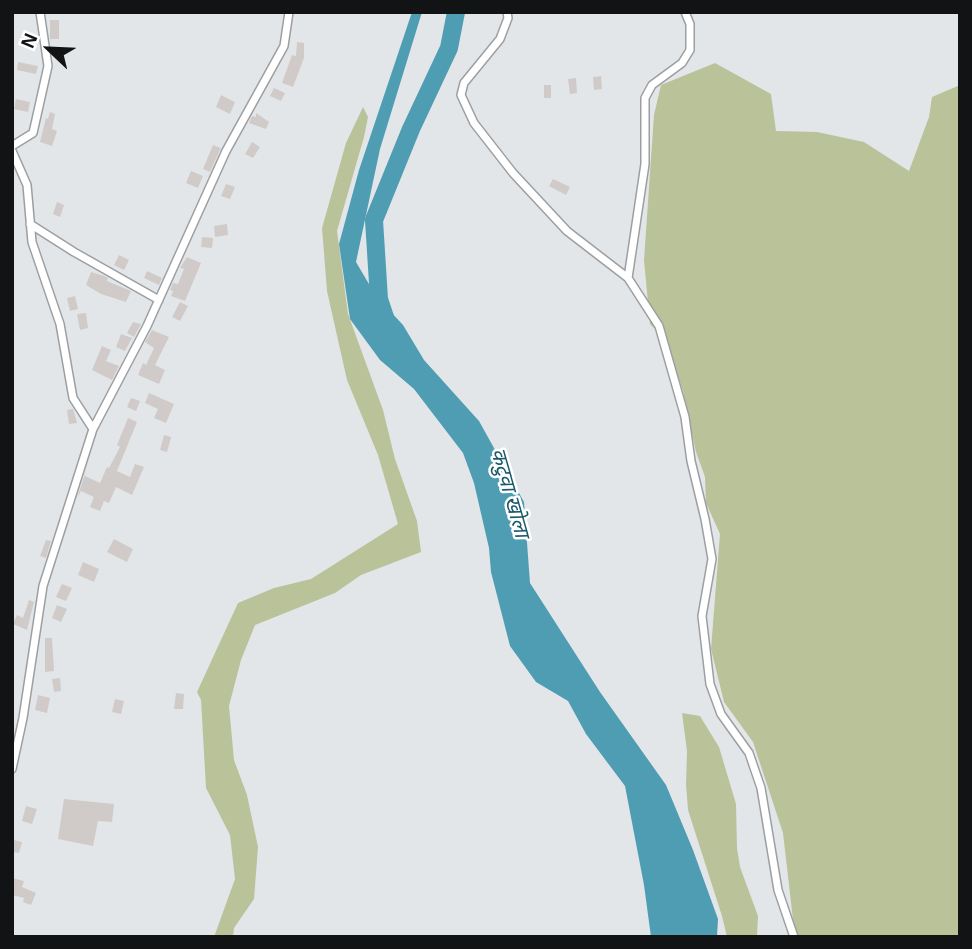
<!DOCTYPE html>
<html>
<head>
<meta charset="utf-8">
<style>
	body { margin:0 }
	#map { position:relative; width:972px; height:949px; overflow:hidden; background:#e2e6e9; font-family:Arial,sans-serif }
	canvas { display:block }
	.frame { position:absolute; inset:0; border:14px solid #121314; pointer-events:none }
	.north { position:absolute; left:14px; top:14px; width:70px; height:70px; -webkit-text-stroke:5px #fff; paint-order:stroke; rotate:293deg; font-size:19px; font-weight:700; line-height:28px; text-align:center; color:#121314 }
	.north::after { content:''; display:block; margin:auto; width:24px; height:32px; background:#121314; clip-path:polygon(50% 0,100% 100%,50% 72%,0 100%) }
</style>
</head>
<body>
<div id="map">
<canvas width="972" height="949"></canvas>
<div class="frame"></div>
<div class="north">N</div>
</div>
<script>
const ctx = document.querySelector('canvas').getContext('2d');
ctx.lineJoin = 'round';
function fillPath(path, color) {
  ctx.fillStyle = color;
  ctx.fill(path, 'evenodd');
}
function poly(rows) {
  const path = new Path2D();
  for (const r of rows) {
    path.moveTo(r[0], r[1]);
    for (let i = 2; i < r.length; i += 2) path.lineTo(r[i], r[i + 1]);
  }
  return path;
}
function stroke(path, color, width, dash) {
  ctx.strokeStyle = color;
  ctx.lineWidth = width;
  ctx.lineCap = dash ? 'butt' : 'round';
  ctx.setLineDash(dash || []);
  ctx.stroke(path);
}
function write(font, color, halo, rows, align = 'center') {
  ctx.font = font + ' Arial,"Noto Sans Devanagari",sans-serif';
  ctx.lineWidth = 5;
  ctx.setLineDash([]);
  ctx.textBaseline = 'middle';
  ctx.strokeStyle = halo;
  ctx.fillStyle = color;
  for (const [text, x, y, turn = 0] of rows) {
    ctx.save();
    ctx.translate(x, y);
    ctx.rotate((+turn || 0) * Math.PI / 180);
    ctx.textAlign = isNaN(turn) ? turn : align;
    if (halo) ctx.strokeText(text, 0, 0);
    ctx.fillText(text, 0, 0);
    ctx.restore();
  }
}
fillPath(poly([
	[715,63,771,94,776,131,817,132,864,142,909,171,929,117,932,97,960,85,960,937,795,937,783,833,753,742,724,702,711,649,720,534,706,503,705,477,696,452,683,391,666,340,650,324,644,260,654,115,661,85],
	[363,107,368,117,364,137,337,231,348,314,383,410,395,459,417,521,421,552,361,575,335,593,255,625,241,660,229,706,234,760,247,795,258,847,254,899,234,928,233,937,214,937,235,879,230,835,206,788,201,700,197,692,238,603,274,588,311,579,398,524,378,455,347,380,327,291,322,228,346,143],
	[682,713,700,716,719,747,736,804,737,848,740,867,758,916,757,937,727,937,722,916,688,810,686,784,687,751]
]), '#bac29a');
fillPath(poly([
	[412,12,422,12,380,149,356,262,376,296,403,325,424,360,479,421,524,502,530,583,600,692,666,785,693,850,718,919,717,937,651,937,644,885,625,786,586,734,568,701,536,682,510,646,491,572,489,548,474,483,463,453,414,389,380,360,350,319,339,244,359,170]
]), '#4f9db3');
stroke(poly([
	[386,320,379,299,374,220,411,129,449,48,456,12]
]), '#4f9db3', 18);
fillPath(poly([
	[50,20,59,20,59,39,50,39],
	[297,42,304,43,304,58,293,87,282,83,292,55,296,56],
	[18,62,38,66,36,74,17,70],
	[601,76,602,89,594,90,593,77],
	[576,78,577,93,570,94,568,79],
	[544,85,551,85,551,98,544,98],
	[274,88,285,93,281,101,270,96],
	[221,95,235,102,230,114,216,107],
	[16,99,30,102,28,112,14,109],
	[50,112,55,114,52,129,57,131,52,146,40,142,46,118,48,119],
	[256,113,269,122,266,129,249,123,252,116,256,117],
	[252,142,260,147,253,158,245,154],
	[213,145,221,148,210,172,203,169],
	[191,171,203,176,198,188,186,183],
	[553,179,570,187,566,195,549,186],
	[226,184,235,187,230,199,221,196],
	[57,202,64,205,60,217,53,214],
	[227,224,228,235,215,237,214,226],
	[202,237,213,238,212,248,201,247],
	[119,255,129,260,124,270,114,265],
	[187,257,201,263,185,301,171,296,173,291,170,290,173,283,178,284,184,269,180,268],
	[147,271,162,278,159,285,144,278],
	[91,272,104,276,108,278,107,281,131,291,126,302,101,294,86,285],
	[75,296,78,309,70,311,67,298],
	[180,302,188,306,180,321,172,317],
	[86,313,88,328,80,330,77,314],
	[133,322,141,324,134,337,127,333],
	[152,330,169,337,155,365,165,370,159,384,138,375,143,363,146,365,154,348,145,342],
	[121,334,132,338,125,351,116,347],
	[102,346,111,350,106,361,119,366,112,380,92,370],
	[149,393,174,404,166,423,154,418,158,409,145,403],
	[131,398,140,401,136,411,127,407],
	[73,409,77,423,69,424,67,410],
	[128,418,137,422,117,471,130,477,135,464,144,467,132,495,116,487,109,503,104,501,100,511,90,507,94,497,81,491,77,498,86,471,85,476,100,483,107,467,109,468,120,447,117,445],
	[164,435,171,437,167,452,160,450],
	[114,539,133,549,127,562,107,552],
	[46,540,51,541,46,558,40,556],
	[83,562,99,569,94,582,78,575],
	[62,584,72,588,66,601,56,597],
	[29,600,34,602,27,630,13,624,17,615,23,618],
	[57,605,67,609,61,622,52,618],
	[45,638,52,638,54,671,45,672],
	[60,678,61,691,54,692,52,679],
	[176,693,184,694,183,709,174,709],
	[38,695,50,698,47,713,35,710],
	[115,699,124,701,121,714,112,712],
	[64,799,114,804,112,822,98,821,93,846,58,839],
	[26,806,37,809,32,824,22,821],
	[14,840,22,842,19,853,12,852],
	[12,878,24,881,22,887,36,893,31,905,23,902,24,898,12,895]
]), '#d0cbc9');
const minor = poly([
	[507,12,508,18,500,39,464,83,461,95,474,123,513,173,567,231,628,278],
	[685,12,690,24,690,50,682,63,652,85,645,98,645,164,628,278,659,326,685,417,691,461,705,519,712,559,702,616,710,684,721,714,749,753,761,788,778,890,794,937],
	[12,146,33,133,48,66,40,12],
	[12,151,27,185,32,242,60,324,73,398,93,429],
	[30,224,74,252,159,300],
	[12,769,23,718,43,586,93,429,147,326,226,151,284,46,289,12]
]);
stroke(minor, '#9c9fa2', 10);
stroke(minor, '#fff', 7);
write('italic 21px', '#19596a', '#fff', [
	["कटुवा खोला",509,493,74]
]);
</script>
</body>
</html>
